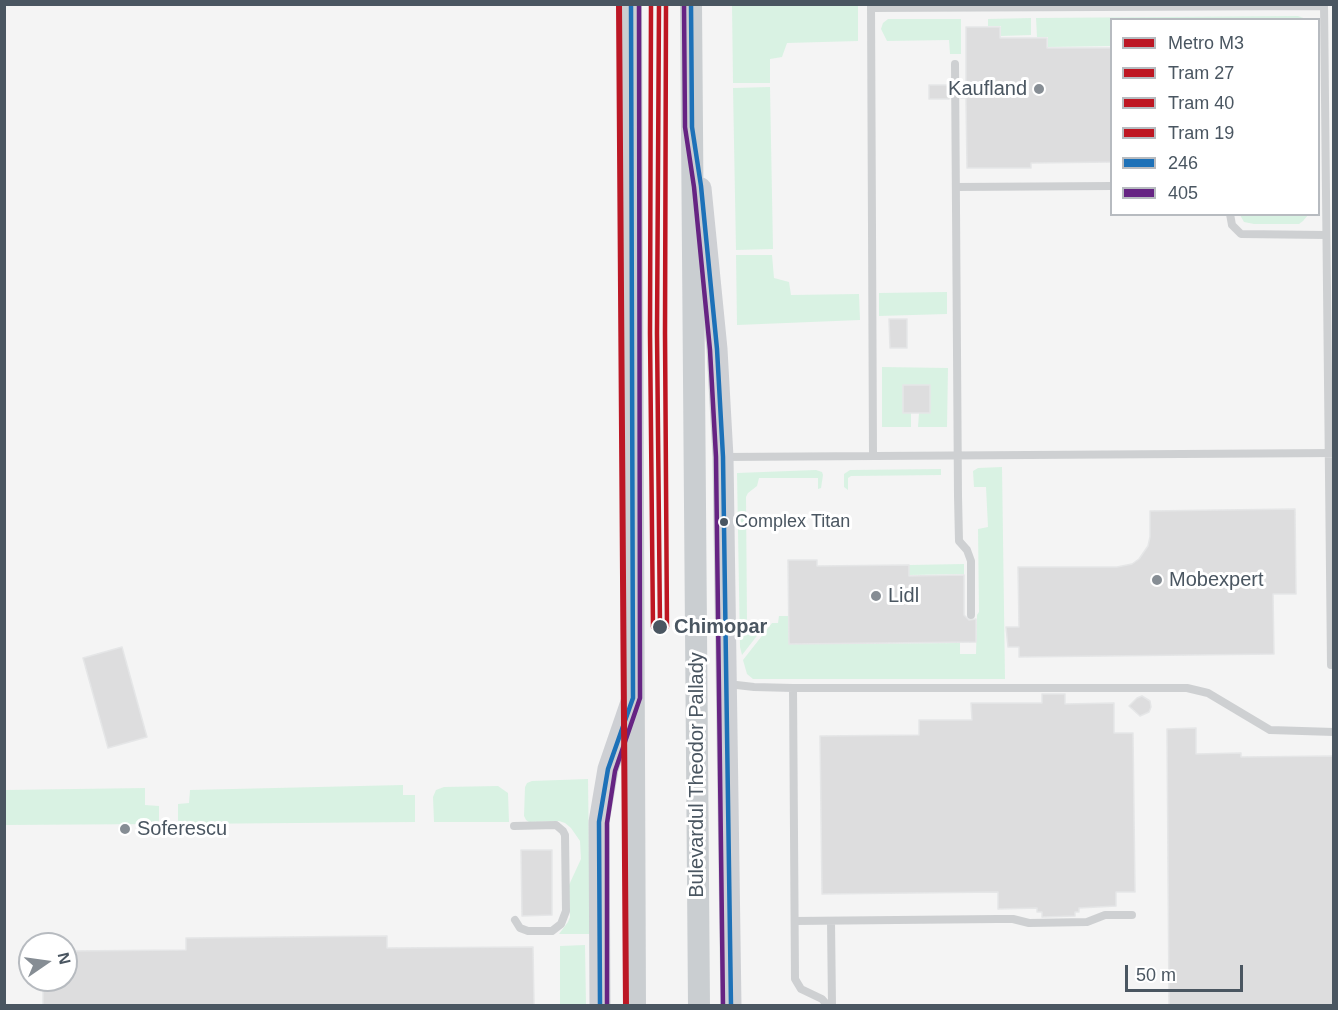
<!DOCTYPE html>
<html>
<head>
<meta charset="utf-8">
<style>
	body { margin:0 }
	#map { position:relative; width:1338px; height:1010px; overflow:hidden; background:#f4f4f4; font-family:Helvetica,sans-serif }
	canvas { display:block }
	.frame { position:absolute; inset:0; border:6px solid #4a5661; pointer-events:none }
	.legend { position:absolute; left:1110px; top:18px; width:210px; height:198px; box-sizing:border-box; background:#fff; border:2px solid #b7bbc0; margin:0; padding:8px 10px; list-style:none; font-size:18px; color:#4a5661 }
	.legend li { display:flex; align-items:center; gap:12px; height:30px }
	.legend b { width:30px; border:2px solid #b7bbc0 }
	.north { position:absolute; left:18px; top:932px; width:60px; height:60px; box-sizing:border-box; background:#fff; border:2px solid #b7bbc0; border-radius:50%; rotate:77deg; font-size:16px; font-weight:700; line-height:24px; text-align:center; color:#4a5661 }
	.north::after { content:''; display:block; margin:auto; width:21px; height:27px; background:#868d94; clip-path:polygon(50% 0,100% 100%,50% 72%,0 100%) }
	.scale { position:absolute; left:1125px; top:965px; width:118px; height:27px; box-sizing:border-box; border:3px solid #4a5661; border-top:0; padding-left:8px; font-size:18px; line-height:21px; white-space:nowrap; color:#4a5661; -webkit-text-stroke:4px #fff; paint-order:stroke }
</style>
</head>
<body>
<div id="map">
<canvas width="1338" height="1010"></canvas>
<div class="frame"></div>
<ul class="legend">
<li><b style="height:8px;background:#bc1725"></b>Metro M3</li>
<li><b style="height:8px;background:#be1622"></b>Tram 27</li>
<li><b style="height:8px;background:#be1622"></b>Tram 40</li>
<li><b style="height:8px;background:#be1622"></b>Tram 19</li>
<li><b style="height:8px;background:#1d71b8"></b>246</li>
<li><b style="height:8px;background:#662483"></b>405</li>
</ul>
<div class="north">N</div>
<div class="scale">50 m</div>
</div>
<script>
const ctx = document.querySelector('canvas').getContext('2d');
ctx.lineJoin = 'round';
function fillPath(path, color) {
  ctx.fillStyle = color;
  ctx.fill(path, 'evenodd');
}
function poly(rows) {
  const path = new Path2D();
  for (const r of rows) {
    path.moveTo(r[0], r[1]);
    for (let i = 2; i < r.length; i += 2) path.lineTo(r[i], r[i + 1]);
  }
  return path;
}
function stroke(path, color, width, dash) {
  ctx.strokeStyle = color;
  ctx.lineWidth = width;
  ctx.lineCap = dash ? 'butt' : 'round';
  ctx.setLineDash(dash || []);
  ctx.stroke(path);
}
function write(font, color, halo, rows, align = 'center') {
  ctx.font = font + ' Helvetica,sans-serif';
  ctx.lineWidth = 6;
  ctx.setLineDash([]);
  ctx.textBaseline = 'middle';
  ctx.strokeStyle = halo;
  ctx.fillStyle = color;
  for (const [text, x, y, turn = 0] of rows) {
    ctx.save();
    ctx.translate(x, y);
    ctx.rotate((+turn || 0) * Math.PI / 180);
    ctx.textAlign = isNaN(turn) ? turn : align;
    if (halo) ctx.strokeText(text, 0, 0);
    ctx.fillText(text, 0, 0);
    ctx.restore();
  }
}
fillPath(poly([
	[732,5,858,5,858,41,787,43,782,57,770,59,770,83,733,83],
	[1298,16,1306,19,1112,20,1111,46,1048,47,1048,37,1037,37,1036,18],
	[1031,18,1031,35,1001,36,1001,26,988,26,988,19],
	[888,19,961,19,961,54,950,54,949,40,887,41,881,29,883,23],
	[770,87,773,249,736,250,733,88],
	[1240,215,1240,214,1308,215,1303,221,1299,224,1254,224,1244,222],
	[736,255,772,255,774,278,789,282,791,295,859,294,860,320,737,325],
	[947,292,947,314,879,316,879,293],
	[882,367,948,368,947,427,918,427,919,413,930,412,930,385,911,413,911,427,882,427],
	[1002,467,1005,679,753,679,747,674,743,660,772,623,778,623,779,616,788,616,789,644,960,643,960,654,976,654,977,615,979,612,978,529,988,527,986,487,974,487,973,471,978,468],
	[941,469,941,475,851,476,848,478,848,490,844,487,844,474,850,470],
	[816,470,822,472,823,475,821,488,818,489,818,478,759,478,757,486,748,493,746,497,747,623,767,623,742,655,740,647,737,473],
	[964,564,964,574,909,575,909,565],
	[588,779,590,934,559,934,568,922,570,917,569,885,581,859,580,841,571,828,565,823,559,821,529,822,526,820,524,816,525,787,527,783,532,781],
	[403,785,403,795,415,795,415,822,178,824,178,804,189,803,190,790],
	[498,786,508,793,509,822,434,822,433,797,436,790,444,787],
	[145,788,145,805,159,806,159,824,5,825,5,790],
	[585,945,586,1005,560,1005,560,946]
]), '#d9f2e3');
const building = poly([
	[966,27,1000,27,1000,38,1047,38,1047,48,1112,48,1112,162,1031,163,1031,168,967,168,966,98,961,98,961,85,966,84,966,27],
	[929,85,949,85,949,99,929,99,929,85],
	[889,319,907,319,907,348,890,348,889,319],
	[903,385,930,385,930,413,903,413,903,385],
	[1295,509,1296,594,1273,594,1274,654,1019,657,1019,647,1008,647,1006,627,1019,627,1018,567,1117,567,1132,564,1139,559,1148,546,1150,537,1150,511,1295,509],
	[788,560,817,560,817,566,909,565,909,576,964,575,964,615,969,620,976,619,976,642,789,644,788,560],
	[122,647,147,737,108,748,83,658,122,647],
	[1042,694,1065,694,1065,704,1114,703,1114,733,1133,733,1135,892,1116,892,1116,906,1079,908,1079,912,1075,912,1075,916,1042,917,1042,912,1037,912,1037,908,998,909,998,892,822,894,820,736,919,735,919,720,972,720,971,703,1042,703,1042,694],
	[1142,696,1150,701,1151,707,1149,712,1140,716,1129,706,1137,698,1142,696],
	[1196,728,1196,754,1241,753,1241,757,1334,756,1334,1005,1169,1005,1167,729,1196,728],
	[521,850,552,850,552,915,522,916,521,850],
	[387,936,387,948,533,947,534,1005,43,1005,43,980,66,980,66,951,186,950,186,938,387,936]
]);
fillPath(building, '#ddddde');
stroke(building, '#e5e6e7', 1.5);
stroke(poly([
	[871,4,873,455],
	[1324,4,1331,665],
	[871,8,1324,6],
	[955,64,958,496,959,541,967,550,971,561,971,615],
	[956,187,1112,186],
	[1230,214,1232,225,1241,234,1326,235],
	[723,457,1334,453],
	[728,684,754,687,793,688,1187,688,1208,693,1270,730,1334,732],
	[793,688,795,979,801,989,822,999,828,1006],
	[514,826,556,825,563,831,565,835,566,911,561,924,552,931,528,931,520,928,515,920],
	[795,921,998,919,1013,919,1029,923,1087,922,1105,915,1132,915],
	[831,921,832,1006]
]), '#ced0d2', 8);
stroke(poly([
	[701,188,717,349,723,457,731,1006],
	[600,1006,599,822,608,769,631,702]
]), '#ced0d4', 21);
stroke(poly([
	[631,4,635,1006],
	[691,4,699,1006]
]), '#caced1', 22);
stroke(poly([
	[691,4,692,127,701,186,717,349,723,457,731,1006],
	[600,1006,599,822,608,769,633,698,631,4]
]), '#1d71b8', 4.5);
stroke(poly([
	[684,4,685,127,694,187,710,350,716,457,723,1006],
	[607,1006,607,823,615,771,640,698,639,4]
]), '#662483', 4.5);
stroke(poly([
	[659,4,657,333,660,627]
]), '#be1622', 4.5);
stroke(poly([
	[651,4,650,333,653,627]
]), '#be1622', 4.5);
stroke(poly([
	[666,4,665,333,667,627]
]), '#be1622', 4.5);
stroke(poly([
	[619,4,626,1006]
]), '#bc1725', 6);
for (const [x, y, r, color] of [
	[1039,89,6,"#868d94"],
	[724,522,5,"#4a5661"],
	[1157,580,6,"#868d94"],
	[876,596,6,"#868d94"],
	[660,627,8,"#4a5661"],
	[125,829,6,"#868d94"]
]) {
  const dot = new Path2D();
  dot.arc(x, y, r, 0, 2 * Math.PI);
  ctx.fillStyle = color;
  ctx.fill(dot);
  stroke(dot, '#fff', 2);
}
write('18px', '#4a5661', '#fff', [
	["Complex Titan",735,522]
], 'left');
write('20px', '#4a5661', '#fff', [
	["Kaufland",1027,89,"right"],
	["Mobexpert",1169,580],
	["Lidl",888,596],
	["Soferescu",137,829]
], 'left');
write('bold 20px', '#4a5661', '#fff', [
	["Chimopar",674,627]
], 'left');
write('20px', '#4a5661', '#fff', [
	["Bulevardul Theodor Pallady",697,775,-90]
]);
</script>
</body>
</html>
